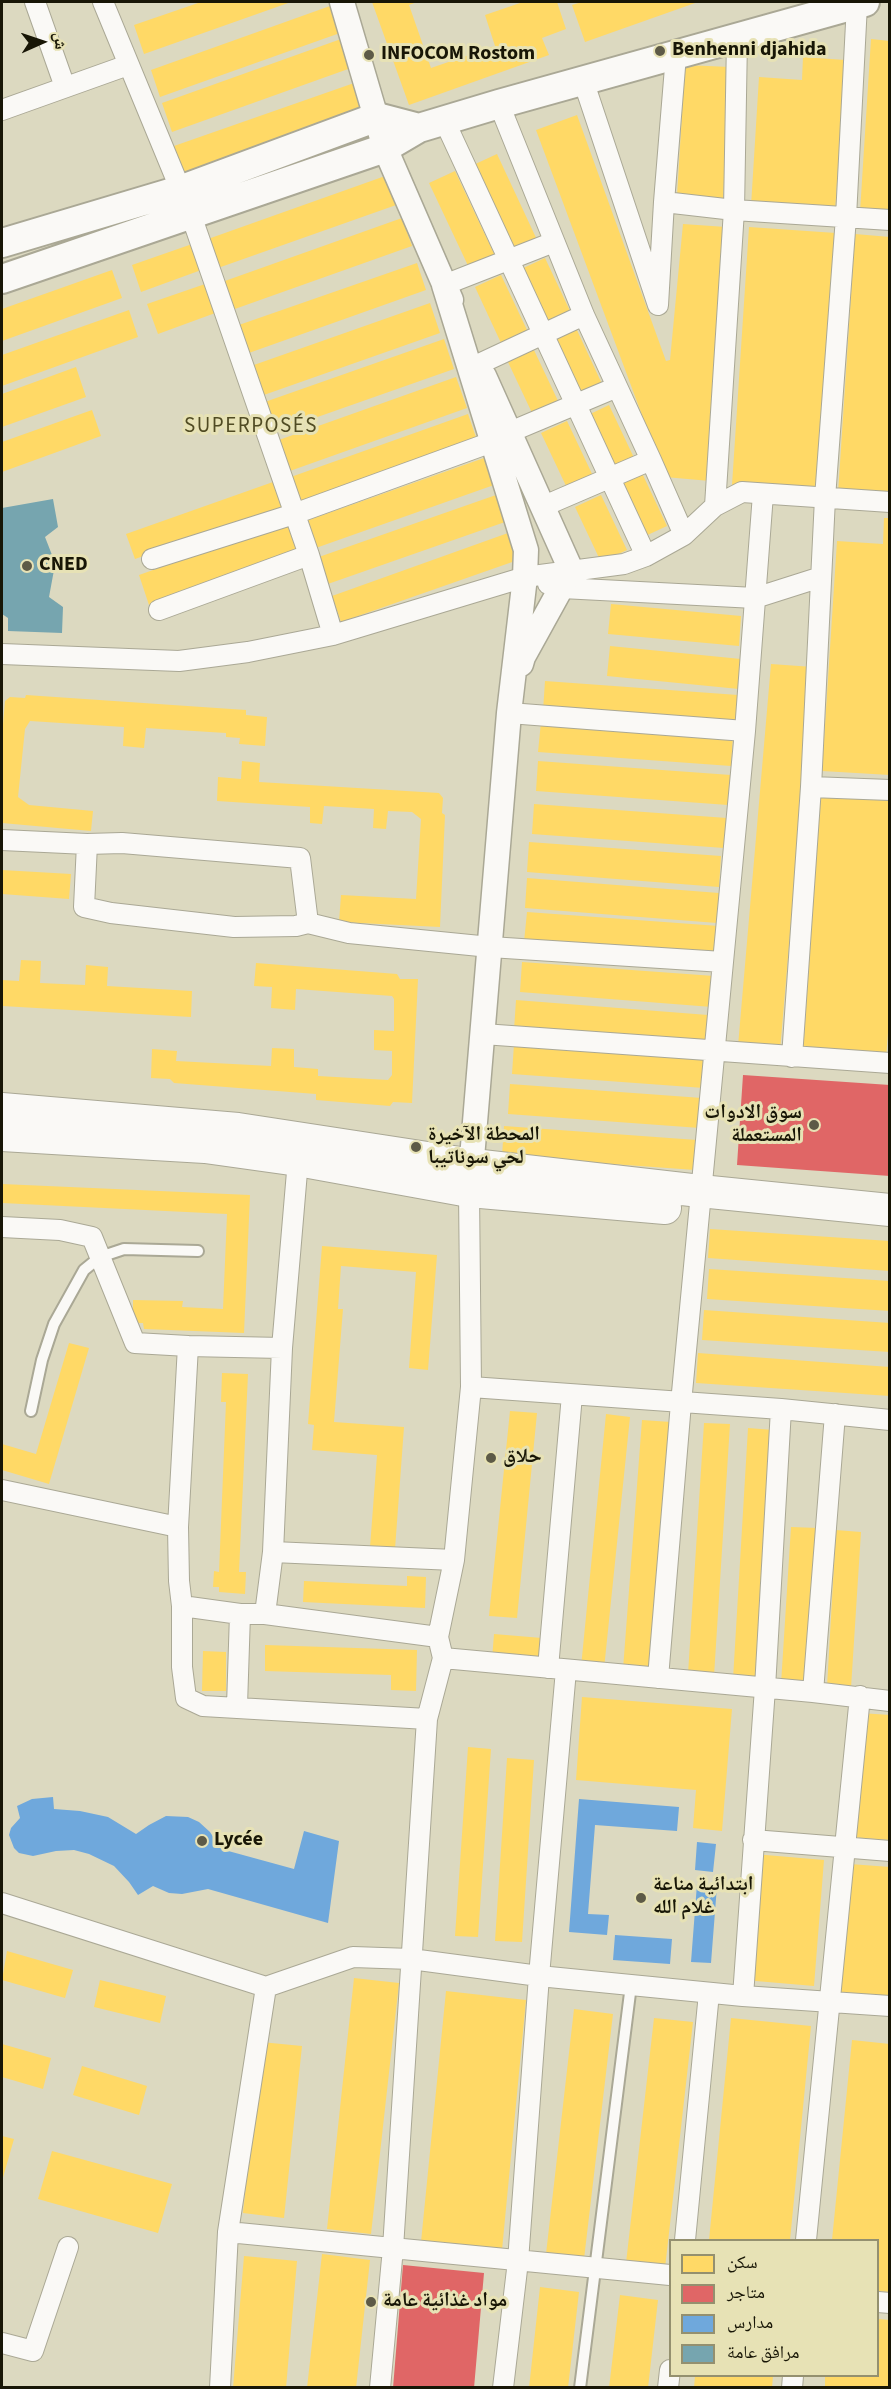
<!DOCTYPE html>
<html>
<head>
<meta charset="utf-8">
<style>
	body { margin:0 }
	#map { position:relative; width:891px; height:2389px; overflow:hidden; background:#dcd9c0; font-family:"Source Sans 3","Noto Naskh Arabic",sans-serif }
	canvas { display:block }
	.frame { position:absolute; inset:0; border:3px solid #181606; pointer-events:none }
	.legend { position:absolute; left:669px; top:2239px; width:210px; height:138px; box-sizing:border-box; background:#e7e2b5; border:2px solid #94906f; margin:0; padding:8px 10px; list-style:none; font-size:18px; color:#181606 }
	.legend li { display:flex; align-items:center; gap:12px; height:30px }
	.legend b { width:30px; border:2px solid #94906f }
	.north { position:absolute; left:12px; top:12px; width:60px; height:60px; -webkit-text-stroke:4px #e7e2b5; paint-order:stroke; rotate:87deg; font-size:16px; font-weight:700; line-height:24px; text-align:center; color:#181606 }
	.north::after { content:''; display:block; margin:auto; width:21px; height:27px; background:#181606; clip-path:polygon(50% 0,100% 100%,50% 72%,0 100%) }
</style>
</head>
<body>
<div id="map">
<canvas width="891" height="2389"></canvas>
<div class="frame"></div>
<ul class="legend">
<li><b style="height:16px;background:#ffd966"></b>سكن</li>
<li><b style="height:16px;background:#e06666"></b>متاجر</li>
<li><b style="height:16px;background:#6fa8dc"></b>مدارس</li>
<li><b style="height:16px;background:#76a5af"></b>مرافق عامة</li>
</ul>
<div class="north">ش</div>
</div>
<script>
const ctx = document.querySelector('canvas').getContext('2d');
ctx.lineJoin = 'round';
function fillPath(path, color) {
  ctx.fillStyle = color;
  ctx.fill(path, 'evenodd');
}
function poly(rows) {
  const path = new Path2D();
  for (const r of rows) {
    path.moveTo(r[0], r[1]);
    for (let i = 2; i < r.length; i += 2) path.lineTo(r[i], r[i + 1]);
  }
  return path;
}
function stroke(path, color, width, dash) {
  ctx.strokeStyle = color;
  ctx.lineWidth = width;
  ctx.lineCap = dash ? 'butt' : 'round';
  ctx.setLineDash(dash || []);
  ctx.stroke(path);
}
function write(font, color, halo, rows, align = 'center') {
  ctx.font = font + ' "Source Sans 3","Noto Naskh Arabic",sans-serif';
  ctx.lineWidth = 6;
  ctx.setLineDash([]);
  ctx.textBaseline = 'middle';
  ctx.strokeStyle = halo;
  ctx.fillStyle = color;
  for (const [text, x, y, turn = 0] of rows) {
    ctx.save();
    ctx.translate(x, y);
    ctx.rotate((+turn || 0) * Math.PI / 180);
    ctx.textAlign = isNaN(turn) ? turn : align;
    if (halo) ctx.strokeText(text, 0, 0);
    ctx.fillText(text, 0, 0);
    ctx.restore();
  }
}
fillPath(poly([
	[201,2,291,2,144,54,134,25],
	[372,2,417,2,409,5,431,68,495,46,485,15,523,2,557,2,566,29,542,38,549,55,409,105],
	[582,2,698,2,585,42,572,5],
	[330,6,340,33,160,97,151,70],
	[341,39,351,68,172,132,162,103],
	[871,39,890,41,890,214,860,212],
	[803,57,845,60,835,212,751,206,759,77,802,80],
	[685,65,730,67,723,199,677,196],
	[357,82,366,109,184,174,174,146],
	[577,115,666,361,670,360,683,224,726,227,710,481,665,477,536,130],
	[497,154,538,242,512,254,471,166],
	[455,171,497,260,471,272,429,183],
	[388,175,399,204,218,268,208,239],
	[402,218,412,246,232,310,222,282],
	[749,227,836,233,819,490,732,485],
	[855,234,890,237,890,498,838,494],
	[195,243,204,269,141,292,132,265],
	[545,258,571,313,545,325,519,270],
	[417,263,426,290,246,354,236,326],
	[112,270,122,298,2,341,2,309],
	[501,275,527,330,501,343,475,287],
	[208,283,218,312,158,334,147,304],
	[430,303,440,333,261,396,251,366],
	[129,310,138,337,2,386,2,355],
	[576,328,602,384,576,396,550,341],
	[444,339,454,369,272,433,262,403],
	[533,348,559,403,533,415,507,360],
	[76,367,86,397,2,427,2,394],
	[456,377,467,408,287,472,276,441],
	[609,405,635,460,610,472,584,417],
	[92,410,101,436,2,472,2,442],
	[468,414,478,443,298,506,288,478],
	[567,421,593,476,567,488,541,433],
	[484,458,494,485,313,549,303,522],
	[641,471,667,526,641,538,615,483],
	[273,482,282,507,135,559,126,534],
	[496,495,505,522,325,585,316,558],
	[601,495,627,550,601,562,575,507],
	[884,518,890,518,890,775,822,771,837,541,883,544],
	[289,522,299,552,149,605,139,575],
	[508,533,518,560,341,622,332,596],
	[611,604,741,616,739,646,608,634],
	[610,646,741,659,739,689,607,676],
	[771,664,813,667,780,1050,738,1046],
	[545,681,738,695,736,725,543,711],
	[26,695,246,710,246,715,267,717,265,746,239,744,240,738,226,737,226,733,146,728,144,748,123,746,124,727,30,721,25,729,18,797,29,805,93,811,91,831,2,823,2,736,5,701,10,697,25,698],
	[541,722,733,736,731,766,538,752],
	[242,761,260,763,259,782,439,793,443,798,442,813,445,815,440,927,339,922,341,895,416,899,421,819,412,812,388,811,386,829,373,828,374,809,324,806,322,824,310,823,310,807,217,801,218,777,241,779],
	[538,761,731,775,728,805,536,791],
	[820,796,890,801,890,1005,886,1059,803,1054],
	[534,804,727,818,724,848,532,834],
	[529,842,721,856,719,887,527,872],
	[2,870,71,874,69,899,2,894],
	[527,878,719,893,717,923,525,908],
	[527,912,719,926,717,956,524,942],
	[21,960,41,961,40,983,85,985,86,965,108,967,107,986,192,991,191,1017,2,1006,2,980,19,981],
	[522,962,714,976,712,1007,520,992],
	[256,963,397,974,400,979,418,979,412,1103,393,1102,390,1106,316,1100,316,1094,174,1083,170,1079,151,1078,152,1049,177,1051,176,1061,271,1066,272,1048,294,1049,294,1067,318,1069,318,1076,388,1080,392,1075,392,1051,374,1050,374,1030,394,1031,394,999,392,996,296,989,295,1010,271,1008,272,987,254,986],
	[516,1000,708,1015,706,1045,514,1030],
	[514,1044,707,1058,704,1088,512,1074],
	[510,1084,702,1098,700,1128,508,1114],
	[504,1126,697,1140,695,1170,502,1156],
	[2,1184,250,1195,244,1333,144,1329,143,1323,133,1323,133,1300,183,1301,182,1307,223,1309,227,1214,2,1203],
	[710,1229,890,1241,890,1271,708,1258],
	[322,1246,437,1255,428,1370,409,1368,416,1272,341,1266,338,1309,343,1309,334,1422,404,1427,395,1549,370,1547,377,1455,312,1450,314,1425,308,1424],
	[709,1269,890,1281,890,1311,707,1299],
	[704,1310,890,1323,890,1352,702,1340],
	[69,1343,89,1348,49,1484,2,1470,2,1444,36,1454],
	[698,1353,890,1367,890,1396,696,1383],
	[222,1373,248,1374,239,1572,246,1572,245,1594,219,1592,219,1587,213,1587,214,1571,219,1572,226,1402,221,1402],
	[510,1411,537,1413,517,1618,489,1616],
	[606,1414,630,1417,604,1669,581,1667],
	[642,1420,671,1422,652,1672,623,1669],
	[704,1423,730,1424,714,1676,688,1674],
	[748,1428,774,1430,759,1681,733,1679],
	[791,1527,818,1528,808,1686,781,1684],
	[836,1530,861,1532,851,1688,827,1687],
	[407,1576,426,1577,425,1608,303,1602,304,1581,407,1586],
	[494,1634,542,1638,539,1664,492,1659],
	[265,1645,417,1650,416,1691,391,1690,391,1675,265,1671],
	[203,1651,226,1652,226,1691,202,1691],
	[582,1697,732,1709,722,1831,693,1828,696,1790,576,1780],
	[860,1713,890,1715,890,1840,851,1837],
	[468,1747,491,1749,478,1937,455,1936],
	[507,1758,534,1760,522,1942,495,1941],
	[754,1854,824,1860,814,1986,744,1980],
	[850,1864,890,1867,890,1996,840,1992],
	[7,1951,73,1970,65,1998,2,1980],
	[354,1978,399,1983,371,2234,327,2229],
	[100,1980,166,1996,160,2023,94,2007],
	[446,1991,526,2000,502,2250,421,2242],
	[574,2009,613,2014,584,2259,546,2254],
	[654,2018,693,2022,665,2268,626,2263],
	[731,2018,811,2026,790,2240,709,2240],
	[852,2040,890,2044,890,2292,878,2291,878,2240,832,2240],
	[261,2042,302,2046,284,2218,243,2213],
	[2,2044,51,2058,43,2089,2,2077],
	[82,2066,147,2086,139,2115,73,2095],
	[2,2136,14,2139,2,2181],
	[52,2151,172,2184,158,2233,38,2199],
	[322,2254,370,2260,356,2388,307,2388],
	[244,2256,297,2261,286,2388,233,2388],
	[540,2287,579,2292,568,2388,529,2388],
	[620,2295,658,2300,648,2388,609,2388],
	[878,2319,890,2320,890,2388,825,2388,825,2376,878,2376],
	[695,2376,773,2376,772,2388,694,2388]
]), '#ffd966');
fillPath(poly([
	[743,1075,890,1085,890,1176,737,1165],
	[403,2265,484,2273,474,2388,393,2388]
]), '#e06666');
fillPath(poly([
	[53,1797,54,1809,80,1811,108,1817,136,1834,149,1825,166,1816,188,1817,199,1822,210,1832,221,1849,294,1869,304,1831,339,1841,328,1923,208,1889,182,1894,169,1893,153,1886,138,1895,129,1882,114,1866,89,1854,74,1850,56,1851,33,1856,19,1853,14,1848,9,1835,11,1828,20,1818,17,1806,32,1799],
	[579,1799,679,1807,677,1831,595,1825,588,1914,609,1915,607,1935,569,1932],
	[697,1842,716,1844,713,1872,695,1870],
	[697,1884,717,1886,711,1963,691,1962],
	[615,1935,672,1939,670,1964,613,1960]
]), '#6fa8dc');
fillPath(poly([
	[53,499,58,527,45,537,52,555,54,570,49,597,63,607,62,633,8,631,8,618,2,614,2,508]
]), '#76a5af');
const service = poly([
	[31,1411,42,1360,54,1324,84,1270,100,1257,124,1249,198,1251],
	[580,2388,631,1985]
]);
const minor = poly([
	[35,2,65,87],
	[103,2,191,215,309,555,333,635],
	[583,80,658,305,664,202,676,55],
	[499,104,584,315,651,460,684,535,715,506,742,492,890,502],
	[2,110,128,65],
	[445,122,646,556],
	[664,202,734,210,890,220],
	[444,285,554,242],
	[479,364,584,315],
	[510,432,617,387],
	[544,506,651,460],
	[715,506,734,210,737,39],
	[152,559,294,514,492,442],
	[548,584,562,588,755,598,821,577],
	[159,610,309,555],
	[2,654,179,661,248,652,333,635,525,577,624,564,646,556,684,535],
	[509,713,745,731],
	[811,787,890,790],
	[2,840,87,844,122,843,300,858,308,923],
	[87,844,84,907,111,913,234,927,296,926,308,923,349,933,490,947,723,962],
	[483,1034,890,1063],
	[792,1057,811,787,825,498,846,217,857,4],
	[2,1227,60,1230,92,1237,135,1343,188,1346,178,1527,179,1581,182,1606,240,1614,265,1614,438,1637],
	[188,1346,282,1348],
	[471,1387,781,1409,890,1420],
	[2,1490,178,1527],
	[273,1552,454,1560],
	[182,1606,182,1667,186,1698,203,1706,427,1719],
	[265,1614,273,1552,282,1348,298,1160],
	[443,1658,813,1692,890,1701],
	[548,1668,572,1395],
	[658,1678,681,1403,745,731,763,494],
	[813,1692,835,1414],
	[237,1706,240,1614],
	[753,1840,890,1851],
	[2,1903,266,1987,353,1957,411,1959,539,1976,743,1996,890,2006],
	[743,1996,765,1688,781,1409],
	[228,2232,670,2275],
	[685,2240,709,1993],
	[806,2240,860,1696],
	[878,2302,890,2303],
	[2,2343,33,2351,68,2247],
	[220,2388,228,2232,266,1987],
	[380,2388,393,2248,427,1719,443,1658,438,1637,454,1560,471,1387,469,1191],
	[503,2388,518,2261,539,1976,566,1670],
	[668,2388,670,2370],
	[792,2388,793,2376]
]);
const tertiary = poly([
	[342,2,385,148,451,300],
	[444,285,526,550,525,577,509,713,470,1182],
	[484,376,571,570,523,657,521,664]
]);
const secondary = poly([
	[2,243,180,190,377,117,419,128],
	[2,279,385,148,419,128,499,104,865,2]
]);
const primary = poly([
	[2,1109,238,1129,473,1165,700,1191,890,1210],
	[2,1135,205,1147,298,1160,469,1191,665,1208]
]);
stroke(service, '#aaa895', 14);
stroke(minor, '#aaa895', 22);
stroke(tertiary, '#aaa895', 27);
stroke(secondary, '#aaa895', 32);
stroke(primary, '#aaa895', 34);
stroke(service, '#faf9f6', 10);
stroke(minor, '#faf9f6', 20);
stroke(tertiary, '#faf9f6', 24);
stroke(secondary, '#faf9f6', 28);
stroke(primary, '#faf9f6', 32);
for (const [x, y, r, color] of [
	[660,51,6,"#5d5a47"],
	[369,55,6,"#5d5a47"],
	[27,566,6,"#5d5a47"],
	[814,1125,6,"#5d5a47"],
	[416,1147,6,"#5d5a47"],
	[491,1458,6,"#5d5a47"],
	[202,1841,6,"#5d5a47"],
	[641,1898,6,"#5d5a47"],
	[371,2302,6,"#5d5a47"]
]) {
  const dot = new Path2D();
  dot.arc(x, y, r, 0, 2 * Math.PI);
  ctx.fillStyle = color;
  ctx.fill(dot);
  stroke(dot, '#e7e2b5', 2);
}
write('bold 20px', '#181606', '#e7e2b5', [
	["Benhenni djahida",672,51],
	["INFOCOM Rostom",381,55],
	["CNED",39,566],
	["سوق الادوات",802,1114,"right"],
	["المستعملة",802,1137,"right"],
	["المحطة الآخيرة",428,1136],
	["لحي سوناتيبا",428,1159],
	["حلاق",503,1458],
	["Lycée",214,1841],
	["ابتدائية مناعة",653,1886],
	["غلام الله",653,1909],
	["مواد غذائية عامة",383,2302]
], 'left');
ctx.letterSpacing = '1.5px';
write('21px', '#504b23', '#e7e2b5', [
	["SUPERPOSÉS",251,427]
]);
ctx.letterSpacing = '0px';
</script>
</body>
</html>
